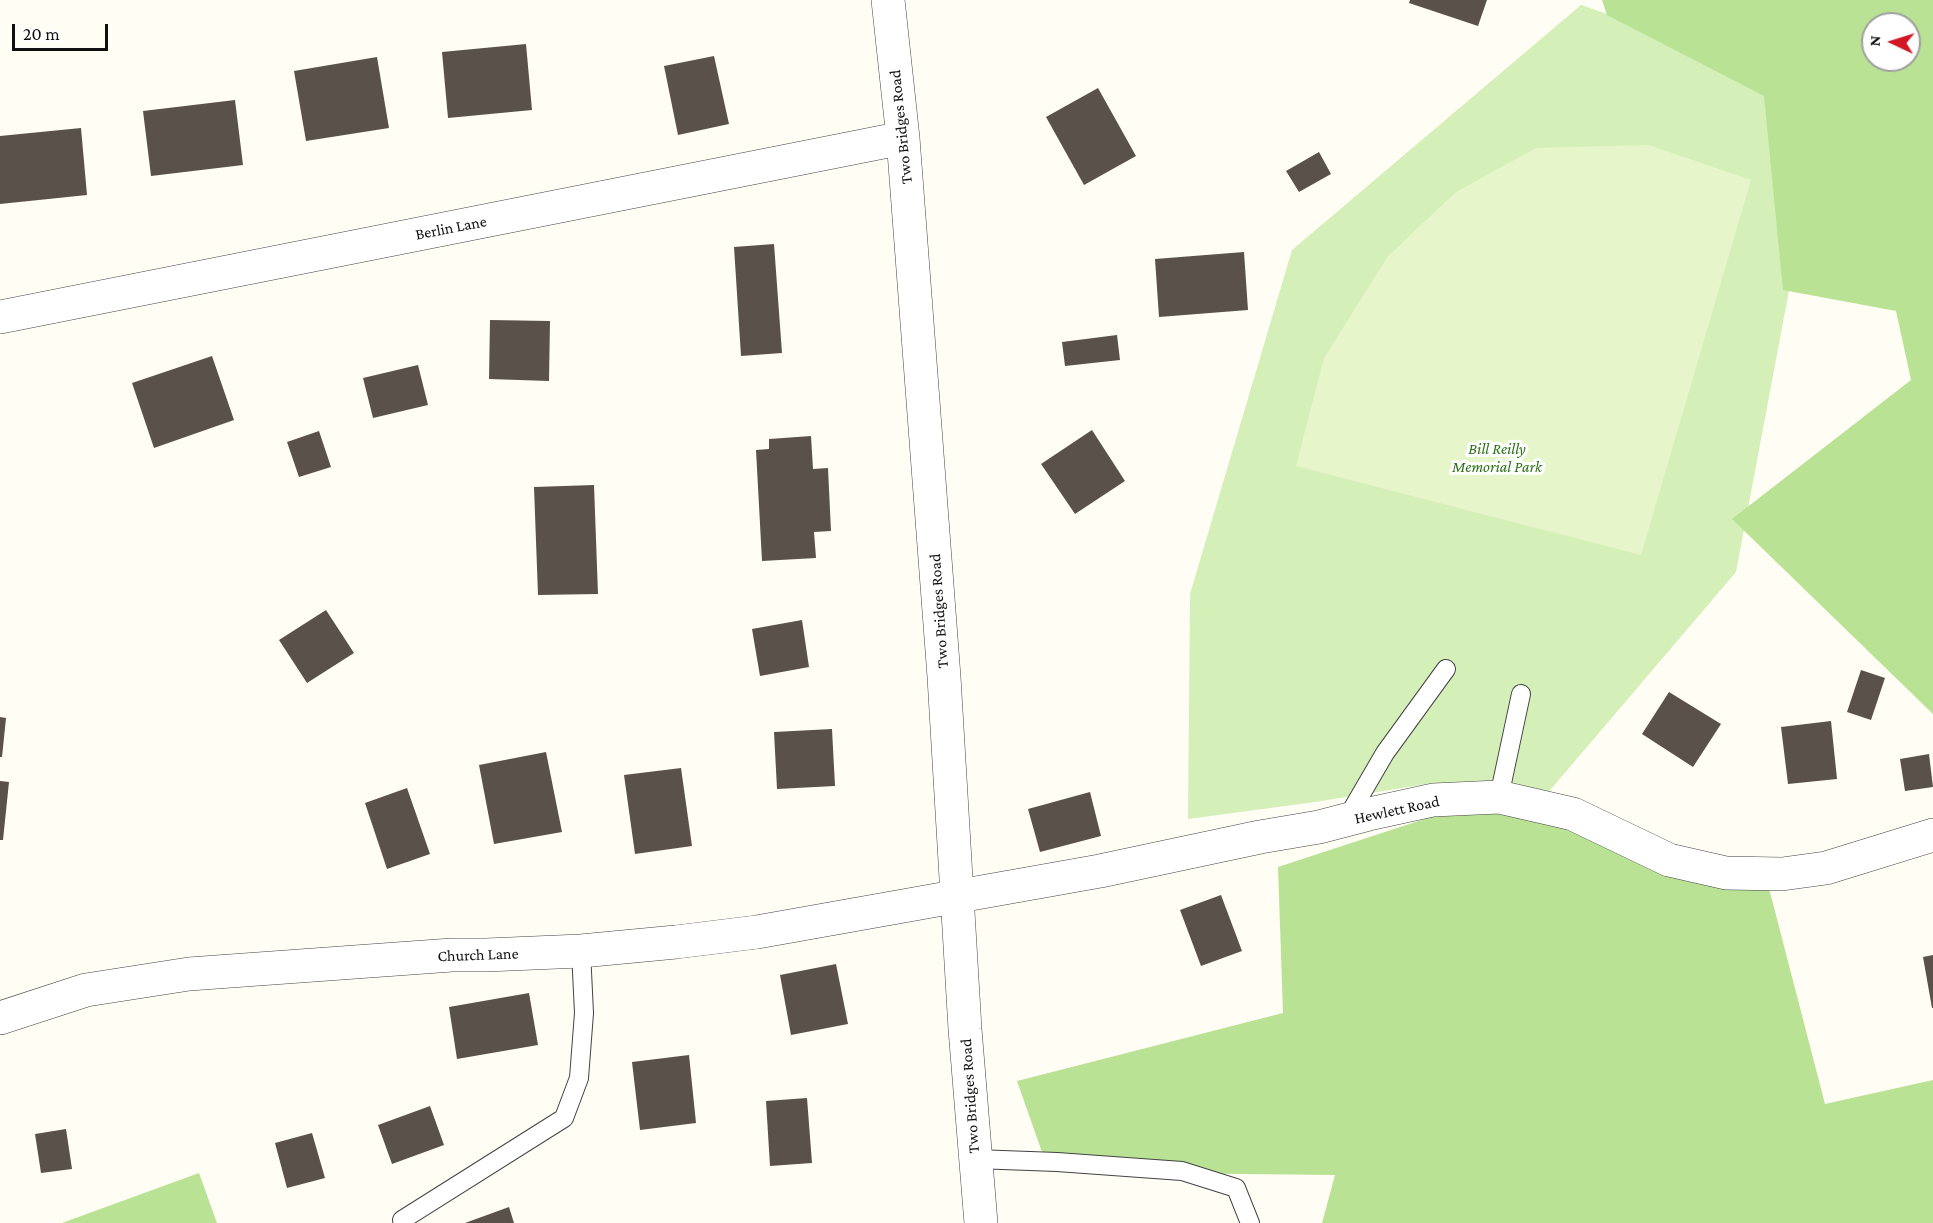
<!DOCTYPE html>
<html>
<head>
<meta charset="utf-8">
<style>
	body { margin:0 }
	#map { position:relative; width:1933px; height:1223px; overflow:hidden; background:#fffdf4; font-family:"Crimson Pro",serif }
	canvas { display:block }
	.north { position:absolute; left:1861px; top:12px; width:60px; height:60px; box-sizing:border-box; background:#fff; border:2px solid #9f9f9f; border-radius:50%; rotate:274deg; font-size:16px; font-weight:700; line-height:24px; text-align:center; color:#101010 }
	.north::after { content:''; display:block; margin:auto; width:21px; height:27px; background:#d11723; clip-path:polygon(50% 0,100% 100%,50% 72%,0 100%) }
	.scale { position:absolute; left:12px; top:24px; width:96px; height:27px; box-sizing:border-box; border:3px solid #101010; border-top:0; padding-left:8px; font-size:18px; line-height:21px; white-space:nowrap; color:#101010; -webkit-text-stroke:4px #fff; paint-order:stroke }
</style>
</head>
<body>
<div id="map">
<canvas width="1933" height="1223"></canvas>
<div class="north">N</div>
<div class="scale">20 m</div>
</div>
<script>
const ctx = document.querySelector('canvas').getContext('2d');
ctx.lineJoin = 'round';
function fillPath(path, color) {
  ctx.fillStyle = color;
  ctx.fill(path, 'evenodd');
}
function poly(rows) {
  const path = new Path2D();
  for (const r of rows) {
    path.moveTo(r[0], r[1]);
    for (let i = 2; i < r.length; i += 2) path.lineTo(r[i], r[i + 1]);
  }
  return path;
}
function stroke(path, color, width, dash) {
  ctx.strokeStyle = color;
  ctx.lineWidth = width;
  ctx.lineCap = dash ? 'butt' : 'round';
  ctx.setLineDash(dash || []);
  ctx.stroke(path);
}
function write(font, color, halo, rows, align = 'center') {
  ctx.font = font + ' "Crimson Pro",serif';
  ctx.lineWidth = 6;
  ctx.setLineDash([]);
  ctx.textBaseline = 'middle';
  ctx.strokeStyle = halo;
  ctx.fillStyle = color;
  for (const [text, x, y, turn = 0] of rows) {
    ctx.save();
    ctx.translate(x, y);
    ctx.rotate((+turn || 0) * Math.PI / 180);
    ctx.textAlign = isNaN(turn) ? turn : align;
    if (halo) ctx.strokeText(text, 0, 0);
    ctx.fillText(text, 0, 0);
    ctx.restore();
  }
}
fillPath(poly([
	[1581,5,1827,89,1736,572,1546,795,1506,787,1433,783,1315,802,1188,819,1190,594,1292,250]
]), '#d5efb8');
fillPath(poly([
	[1602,0,1933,0,1933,714,1732,519,1911,380,1896,311,1783,290,1764,96,1607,15],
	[1873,24,1909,24,1909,60,1873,60],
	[1498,795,1764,869,1825,1104,1933,1080,1933,1223,1322,1223,1335,1175,1049,1172,1017,1081,1283,1013,1278,867],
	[199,1173,217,1223,62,1223]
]), '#b9e295');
fillPath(poly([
	[1649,145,1751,180,1641,555,1296,466,1324,358,1388,256,1456,192,1536,148]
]), '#e7f5cb');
fillPath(poly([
	[1410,0,1487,0,1478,26,1409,3],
	[526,44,532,110,448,118,442,52],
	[714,56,729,124,678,135,664,66],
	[377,57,389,128,306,141,294,71],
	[1098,88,1136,156,1084,185,1046,117],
	[235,100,243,165,151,176,143,111],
	[81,128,87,195,0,204,0,136],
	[1319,152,1331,174,1299,192,1286,171],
	[774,244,782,353,741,356,734,247],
	[1244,252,1248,310,1159,317,1155,259],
	[490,320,550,321,549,381,489,379],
	[1117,335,1120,360,1065,366,1062,342],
	[212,356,234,420,154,448,132,383],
	[418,365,428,405,373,418,363,378],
	[1092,430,1125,481,1075,514,1041,464],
	[319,431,331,467,299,477,287,442],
	[811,436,813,469,828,468,831,531,814,532,816,558,762,561,756,450,769,449,769,439],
	[594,485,598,594,538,595,534,487],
	[326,610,354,653,307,683,279,640],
	[802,620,809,667,760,676,752,629],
	[1861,670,1885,678,1871,720,1847,712],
	[1669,692,1721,724,1693,767,1642,734],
	[0,717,6,718,2,757,0,757],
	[1831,721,1837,779,1788,784,1781,727],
	[832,729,835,786,777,789,774,732],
	[546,752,562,832,494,844,479,765],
	[1929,754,1933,787,1905,791,1900,759],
	[681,768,692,846,635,854,624,775],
	[0,781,9,782,3,840,0,840],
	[407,788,430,854,387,869,365,803],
	[1090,792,1101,836,1040,852,1028,809],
	[1221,895,1242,951,1201,966,1180,910],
	[1933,955,1933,1008,1932,1008,1923,957],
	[836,964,848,1024,791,1035,780,975],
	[529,993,538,1045,457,1059,449,1007],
	[689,1055,696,1123,640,1130,632,1062],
	[807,1098,812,1163,770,1166,766,1101],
	[430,1106,444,1145,392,1164,378,1125],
	[66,1129,72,1169,41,1173,35,1134],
	[312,1133,325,1178,287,1188,275,1143],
	[509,1207,514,1223,465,1223]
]), '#5a514b');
const lane = poly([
	[1499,797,1521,694],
	[1346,820,1385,753,1446,669],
	[975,1159,1057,1162,1182,1171,1236,1188,1250,1223],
	[402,1220,564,1118,579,1078,584,1013,581,951]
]);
const street = poly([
	[888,0,903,138,944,677,965,1029,981,1223],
	[0,317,903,138],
	[0,1018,86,990,189,974,452,955,486,955,581,951,676,942,757,932,1100,871,1260,837,1319,827,1369,814,1433,800,1499,797,1573,814,1669,860,1726,873,1782,874,1826,868,1933,835]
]);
stroke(lane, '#434343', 20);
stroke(street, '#434343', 34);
stroke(lane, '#fff', 18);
stroke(street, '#fff', 33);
write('16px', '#101010', '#fff', [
	["Two Bridges Road",901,127,-96],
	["Berlin Lane",451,228,-11],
	["Two Bridges Road",939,611,-94],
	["Hewlett Road",1397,810,-12],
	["Church Lane",478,955,-2],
	["Two Bridges Road",970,1096,-94]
]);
write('italic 16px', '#2c7118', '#fff', [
	["Bill Reilly",1497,449],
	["Memorial Park",1497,467]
]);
</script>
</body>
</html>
